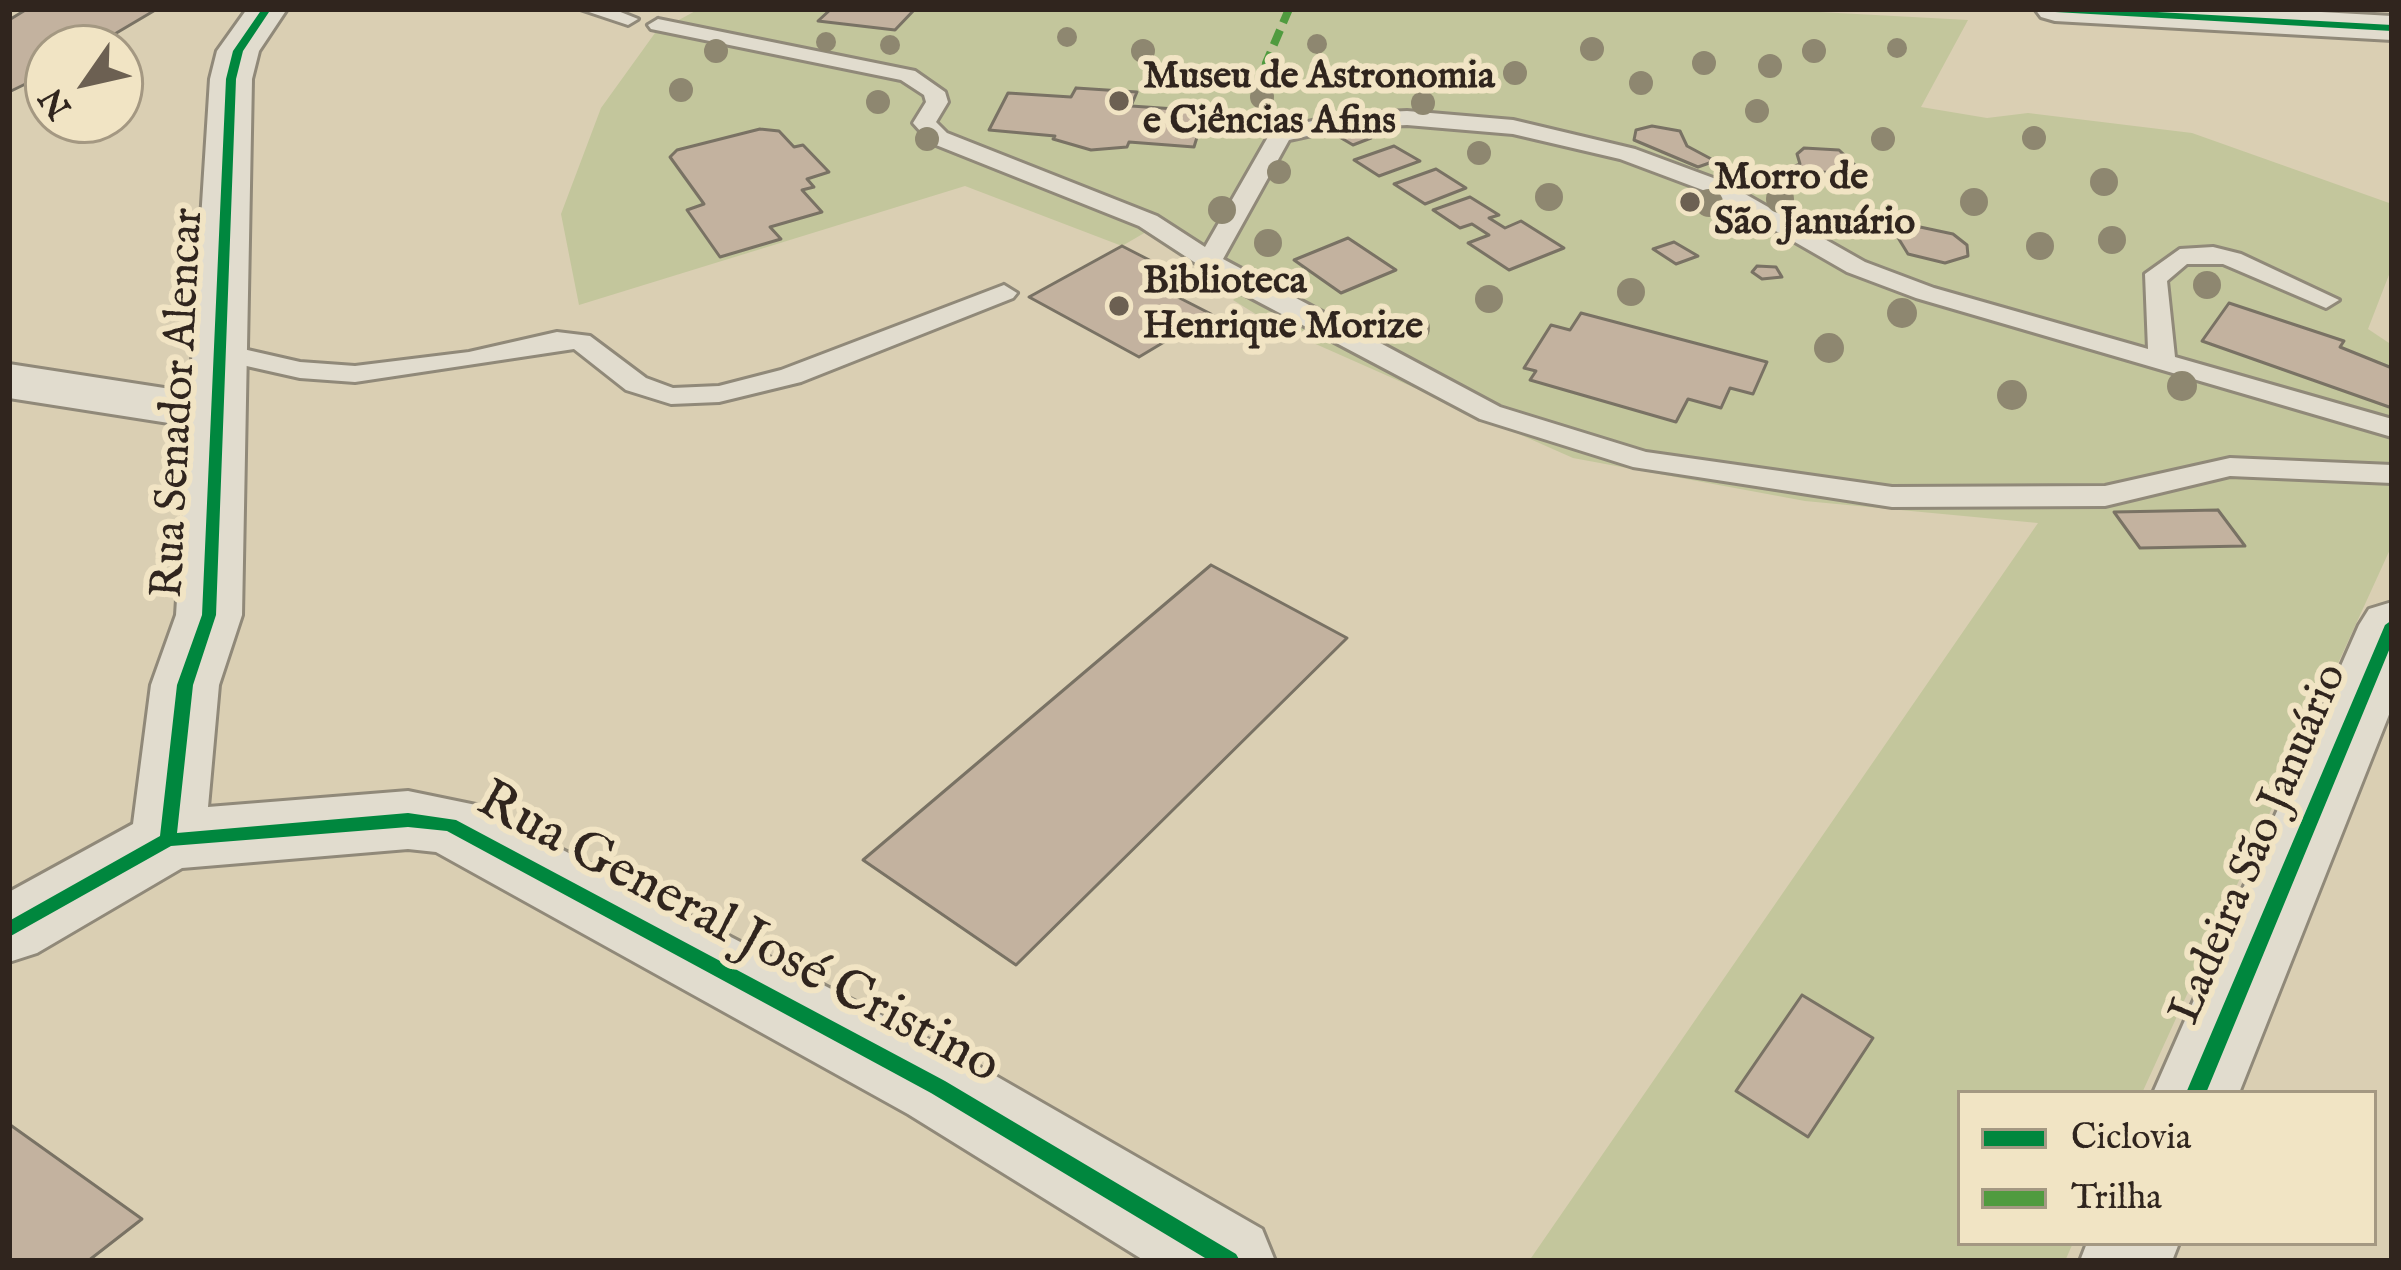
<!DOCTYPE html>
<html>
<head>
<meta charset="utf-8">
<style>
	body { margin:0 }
	#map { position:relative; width:2401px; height:1270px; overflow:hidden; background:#dacfb3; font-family:"IM FELL English",serif }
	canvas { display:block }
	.frame { position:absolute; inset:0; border:12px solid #30251e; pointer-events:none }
	.legend { position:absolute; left:1957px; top:1090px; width:420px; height:156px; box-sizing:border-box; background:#f1e4c4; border:3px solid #a49882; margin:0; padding:15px 21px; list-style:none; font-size:36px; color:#30251e }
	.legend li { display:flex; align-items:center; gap:24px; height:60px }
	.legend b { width:60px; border:3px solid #a49882 }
	.north { position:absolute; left:24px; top:24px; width:120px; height:120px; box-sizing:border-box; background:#f1e4c4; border:3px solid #a49882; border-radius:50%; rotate:236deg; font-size:33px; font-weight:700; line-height:48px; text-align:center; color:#30251e }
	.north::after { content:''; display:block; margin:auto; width:42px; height:54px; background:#6c6052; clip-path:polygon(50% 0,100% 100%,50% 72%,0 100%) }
</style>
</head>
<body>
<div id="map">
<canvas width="2401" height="1270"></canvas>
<div class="frame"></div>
<ul class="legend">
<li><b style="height:15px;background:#00873e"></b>Ciclovia</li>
<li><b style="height:15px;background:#509b3f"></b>Trilha</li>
</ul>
<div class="north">N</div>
</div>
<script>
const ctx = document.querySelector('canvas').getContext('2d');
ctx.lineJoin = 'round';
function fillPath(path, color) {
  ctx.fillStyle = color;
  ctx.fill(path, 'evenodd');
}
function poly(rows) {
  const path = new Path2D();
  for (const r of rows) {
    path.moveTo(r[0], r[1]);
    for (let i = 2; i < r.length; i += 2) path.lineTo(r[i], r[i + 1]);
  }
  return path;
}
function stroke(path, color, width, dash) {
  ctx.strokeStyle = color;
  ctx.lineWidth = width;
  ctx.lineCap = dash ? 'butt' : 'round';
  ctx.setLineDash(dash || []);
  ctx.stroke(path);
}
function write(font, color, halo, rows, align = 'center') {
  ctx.font = font + ' "IM FELL English",serif';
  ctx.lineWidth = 12;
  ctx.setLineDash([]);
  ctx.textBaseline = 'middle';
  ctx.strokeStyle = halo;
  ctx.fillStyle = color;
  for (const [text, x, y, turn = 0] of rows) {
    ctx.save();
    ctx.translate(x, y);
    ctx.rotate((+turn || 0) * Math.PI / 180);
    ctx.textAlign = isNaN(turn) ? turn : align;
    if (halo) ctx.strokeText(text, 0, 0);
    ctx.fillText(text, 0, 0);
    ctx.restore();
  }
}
fillPath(poly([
	[699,9,1764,9,1968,20,1921,107,1987,118,2028,113,2192,133,2392,204,2392,267,2368,329,2392,345,2392,545,2142,1093,1960,1093,1960,1243,2073,1243,2065,1261,1529,1261,2038,523,1805,501,1573,458,1275,326,1233,300,1240,294,1146,232,1122,246,965,186,579,305,561,214,601,108,655,33]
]), '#c3c69c');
const building = poly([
	[27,9,157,9,91,48,48,48,48,73,9,92,9,20,27,9],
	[831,9,915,9,895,30,818,21,831,9],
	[1076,88,1137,92,1131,106,1205,111,1194,147,1129,142,1127,147,1091,150,1053,139,1055,136,989,130,1008,93,1071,97,1076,88],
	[1348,126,1371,138,1353,145,1331,132,1348,126],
	[1652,126,1680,131,1687,146,1715,161,1698,167,1634,140,1636,130,1652,126],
	[760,129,779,131,794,147,803,145,829,172,807,179,814,187,802,190,822,212,770,227,781,239,720,257,687,210,704,204,670,157,677,150,760,129],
	[1394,146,1420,161,1379,176,1354,160,1394,146],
	[1804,148,1839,150,1855,165,1846,173,1819,172,1795,183,1777,174,1800,164,1797,154,1804,148],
	[1436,169,1466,188,1425,204,1394,184,1436,169],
	[1470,197,1499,215,1489,218,1505,228,1521,221,1564,248,1509,270,1468,243,1489,235,1472,224,1460,228,1433,210,1470,197],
	[1892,213,1920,227,1953,234,1967,245,1968,256,1945,263,1908,254,1897,236,1871,222,1892,213],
	[1348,238,1396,270,1341,293,1294,260,1348,238],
	[1674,242,1698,256,1676,264,1653,249,1674,242],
	[1122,246,1161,266,1149,273,1173,285,1164,290,1211,314,1139,357,1029,297,1122,246],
	[1757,266,1776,267,1782,277,1762,279,1752,272,1757,266],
	[2229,303,2344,341,2340,347,2392,368,2392,408,2202,341,2229,303],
	[1581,313,1767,362,1753,394,1730,388,1721,408,1688,399,1676,422,1530,380,1536,371,1524,368,1551,325,1570,330,1581,313],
	[2218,510,2245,546,2140,548,2114,512,2218,510],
	[1211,565,1347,638,1016,965,863,860,1211,565],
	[1802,995,1873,1038,1808,1137,1736,1091,1802,995],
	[9,1124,142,1219,88,1261,9,1261,9,1124]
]);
fillPath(building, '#c3b29f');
stroke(building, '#797264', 3);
const service = poly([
	[580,9,613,9,638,19,628,25,580,9],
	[658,19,915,71,945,92,948,102,936,122,947,133,1157,216,1205,247,1272,130,1344,114,1407,111,1513,120,1635,149,1724,182,1865,262,1934,288,2148,349,2145,274,2180,249,2213,247,2241,254,2339,300,2326,308,2223,264,2187,264,2167,281,2175,357,2392,419,2392,437,1916,298,1847,272,1708,192,1620,159,1513,134,1407,125,1344,128,1289,140,1223,259,1500,407,1646,452,1892,487,2105,486,2230,458,2392,465,2392,483,2230,476,2105,506,1892,507,1633,467,1480,419,1240,292,1139,226,931,143,913,123,926,102,924,95,901,80,651,29,648,25,658,19],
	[1004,285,1017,293,1013,298,801,382,719,402,671,404,626,390,574,349,355,382,300,378,211,358,207,352,221,344,300,362,355,366,469,352,557,332,590,336,646,378,673,388,719,386,781,370,1004,285]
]);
const minor = poly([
	[247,9,287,9,259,51,252,79,242,615,219,685,208,807,408,791,476,805,968,1060,1262,1229,1275,1261,1145,1261,908,1114,436,852,408,849,182,868,37,953,9,962,9,892,133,824,151,685,176,615,188,426,9,398,9,364,190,392,210,79,217,51,247,9],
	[2035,9,2268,9,2392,16,2392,40,2055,21,2041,17,2035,9],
	[2392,602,2392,707,2239,1093,2153,1093,2359,625,2369,609,2392,602],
	[2087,1243,2179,1243,2172,1261,2080,1261,2087,1243]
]);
stroke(service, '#908979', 6);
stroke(minor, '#908979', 6);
fillPath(service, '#e1dcce');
fillPath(minor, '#e1dcce');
stroke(poly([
	[1280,135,1262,97,1266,63,1289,9]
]), '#509b3f', 8, [16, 8]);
fillPath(poly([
	[262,9,271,9,243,51,236,79,216,615,193,685,177,833,408,813,456,820,945,1081,1236,1254,1240,1261,1210,1261,931,1093,447,831,408,827,171,846,9,937,9,921,160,836,177,685,202,615,226,79,233,51,262,9],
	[2051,9,2103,9,2392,25,2392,31,2055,12,2051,9],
	[2392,620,2392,643,2206,1093,2186,1093,2385,625,2392,620]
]), '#00873e');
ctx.fillStyle = '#8e8770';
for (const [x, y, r] of [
	[1067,37,10],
	[826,42,10],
	[1317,44,10],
	[890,45,10],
	[1592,49,12],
	[1897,48,10],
	[716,51,12],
	[1143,51,12],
	[1814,51,12],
	[1704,63,12],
	[1770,66,12],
	[1515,73,12],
	[1641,83,12],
	[681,90,12],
	[1262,97,12],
	[878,102,12],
	[1423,103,12],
	[1757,111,12],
	[2034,138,12],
	[927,139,12],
	[1883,139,12],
	[1479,153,12],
	[1279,172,12],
	[2104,182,14],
	[1549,197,14],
	[1780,199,14],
	[1974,202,14],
	[1709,203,14],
	[1222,210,14],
	[2112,240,14],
	[1268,243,14],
	[2040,246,14],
	[2207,285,14],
	[1631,292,14],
	[1489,299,14],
	[1902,313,15],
	[1415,328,15],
	[1829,348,15],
	[2182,386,15],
	[2012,395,15]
]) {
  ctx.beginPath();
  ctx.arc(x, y, r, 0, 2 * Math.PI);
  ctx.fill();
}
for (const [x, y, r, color] of [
	[1119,101,12,"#6c6052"],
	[1690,202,12,"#6c6052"],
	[1119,306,12,"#6c6052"]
]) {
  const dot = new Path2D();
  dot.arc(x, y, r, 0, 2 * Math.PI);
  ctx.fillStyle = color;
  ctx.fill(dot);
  stroke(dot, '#f1e4c4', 4.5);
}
write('bold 39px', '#30251e', '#f1e4c4', [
	["Museu de Astronomia",1143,79],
	["e Ciências Afins",1143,124],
	["Morro de",1714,180],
	["São Januário",1714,225],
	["Biblioteca",1143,284],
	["Henrique Morize",1143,329]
], 'left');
write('45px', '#30251e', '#f1e4c4', [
	["Rua Senador Alencar",181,403,-87],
	["Ladeira São Januário",2261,845,-67]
]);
write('54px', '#30251e', '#f1e4c4', [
	["Rua General José Cristino",737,936,28]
]);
</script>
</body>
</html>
